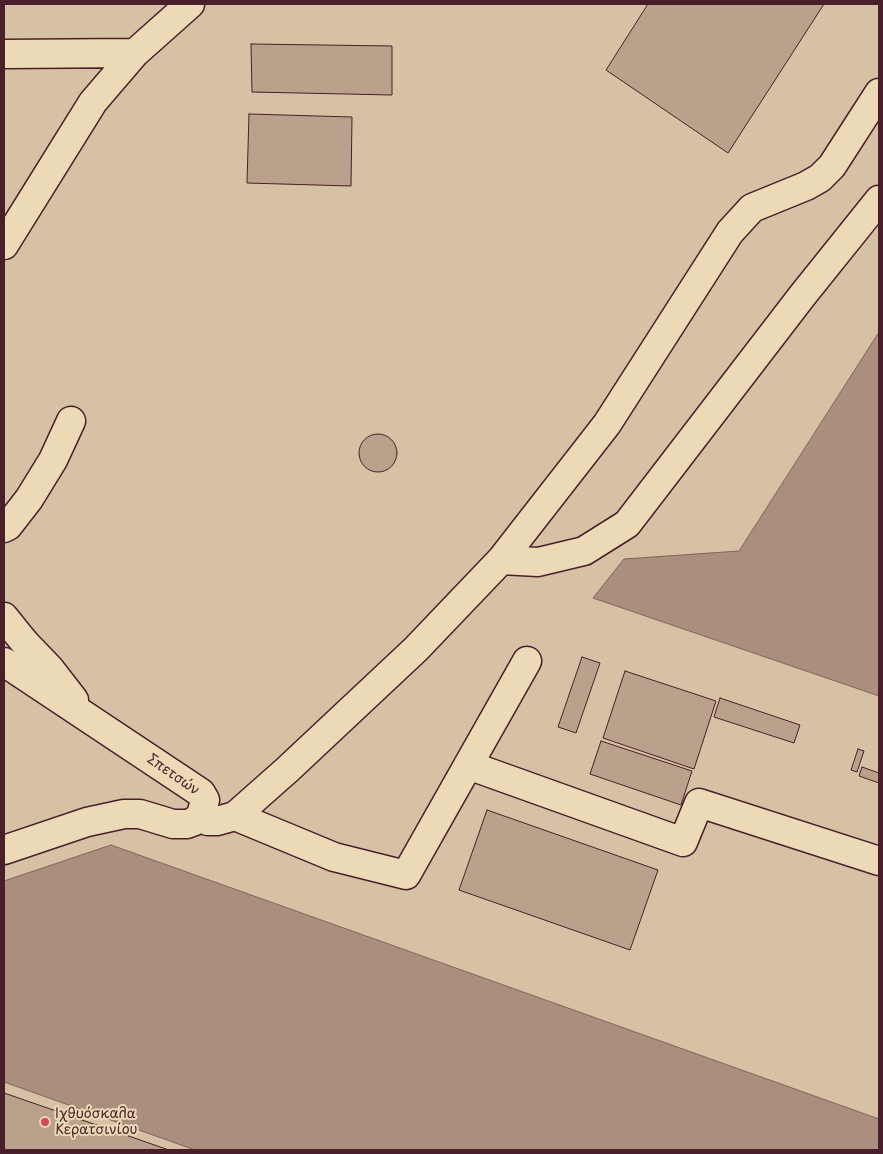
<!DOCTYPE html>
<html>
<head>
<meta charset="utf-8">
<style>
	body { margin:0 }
	#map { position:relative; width:883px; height:1154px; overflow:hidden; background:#e2cfaf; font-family:"Playpen Sans",sans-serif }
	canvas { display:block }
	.frame { position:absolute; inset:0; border:5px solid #4a1f2b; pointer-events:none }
</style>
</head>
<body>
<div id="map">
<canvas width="883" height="1154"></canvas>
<div class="frame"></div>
</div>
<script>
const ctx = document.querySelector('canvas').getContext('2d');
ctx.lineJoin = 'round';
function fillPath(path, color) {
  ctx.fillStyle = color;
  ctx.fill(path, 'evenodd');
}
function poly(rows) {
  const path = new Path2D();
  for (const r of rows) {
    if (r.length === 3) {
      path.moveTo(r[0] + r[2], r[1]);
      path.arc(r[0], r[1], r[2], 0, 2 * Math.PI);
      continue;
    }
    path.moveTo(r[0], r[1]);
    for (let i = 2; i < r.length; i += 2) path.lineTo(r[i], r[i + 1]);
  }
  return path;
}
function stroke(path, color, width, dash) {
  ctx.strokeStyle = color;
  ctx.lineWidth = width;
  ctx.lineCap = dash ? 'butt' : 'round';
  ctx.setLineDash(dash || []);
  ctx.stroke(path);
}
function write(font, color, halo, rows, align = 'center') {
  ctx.font = font + ' "Playpen Sans",sans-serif';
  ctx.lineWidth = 4;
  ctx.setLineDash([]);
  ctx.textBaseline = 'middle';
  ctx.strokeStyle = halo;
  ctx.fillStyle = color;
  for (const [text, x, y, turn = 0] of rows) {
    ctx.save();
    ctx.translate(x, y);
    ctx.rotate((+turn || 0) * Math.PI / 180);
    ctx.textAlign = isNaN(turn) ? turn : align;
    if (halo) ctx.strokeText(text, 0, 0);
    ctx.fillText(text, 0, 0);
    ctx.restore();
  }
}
fillPath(poly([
	[4,4,879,4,879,332,739,551,624,559,594,598,879,696,879,1119,111,845,4,881],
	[4,1082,195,1150,4,1150]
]), '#d6c1a4');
const water = poly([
	[879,332,879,696,593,598,624,559,739,551,879,332],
	[111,845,879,1119,879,1150,195,1150,4,1082,4,881,111,845]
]);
fillPath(water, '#aa8e7e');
stroke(water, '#84625d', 1);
const building = poly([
	[648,4,824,4,728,153,606,70,648,4],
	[251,44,392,46,392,95,252,92,251,44],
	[249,114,352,117,351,186,247,183,249,114],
	[378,453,19],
	[582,657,600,663,576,733,558,727,582,657],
	[625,671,716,701,694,769,603,738,625,671],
	[720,698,800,725,794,743,714,717,720,698],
	[601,741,692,771,681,805,590,774,601,741],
	[858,749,864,751,857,772,851,770,858,749],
	[862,767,879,773,879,783,859,776,862,767],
	[487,810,658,870,630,950,459,890,487,810],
	[4,1093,169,1150,4,1150,4,1093]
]);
fillPath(building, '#baa18c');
stroke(building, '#4a1f2b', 1);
const minor = poly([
	[4,54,135,53],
	[4,245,93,102,135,53,190,4],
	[4,528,8,526,29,499,53,460,71,421],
	[501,560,538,562,584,551,627,524,802,296,879,200],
	[4,617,25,643,50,669,74,700],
	[4,662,201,793,205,800,201,815,195,821,187,824,173,824,140,814,124,814,87,822,4,850],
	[468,765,683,842,699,803,879,861],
	[201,815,208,821,217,821,235,816,287,770,416,649,501,560,607,424,730,232,752,208,806,186,820,178,832,166,879,93],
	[235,816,334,857,406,875,527,661]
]);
stroke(minor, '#4a1f2b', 31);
stroke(minor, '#ecdab7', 28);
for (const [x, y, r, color] of [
	[45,1122,5,"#d1495b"]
]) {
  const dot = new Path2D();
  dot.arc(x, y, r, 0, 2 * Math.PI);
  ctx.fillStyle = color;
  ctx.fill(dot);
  stroke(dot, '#ecdab7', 2);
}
write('14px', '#4a1f2b', '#ecdab7', [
	["Σπετσών",173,775,35]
]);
write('14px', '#4a1f2b', '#ecdab7', [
	["Ιχθυόσκαλα",55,1114],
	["Κερατσινίου",55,1130]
], 'left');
</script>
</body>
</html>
